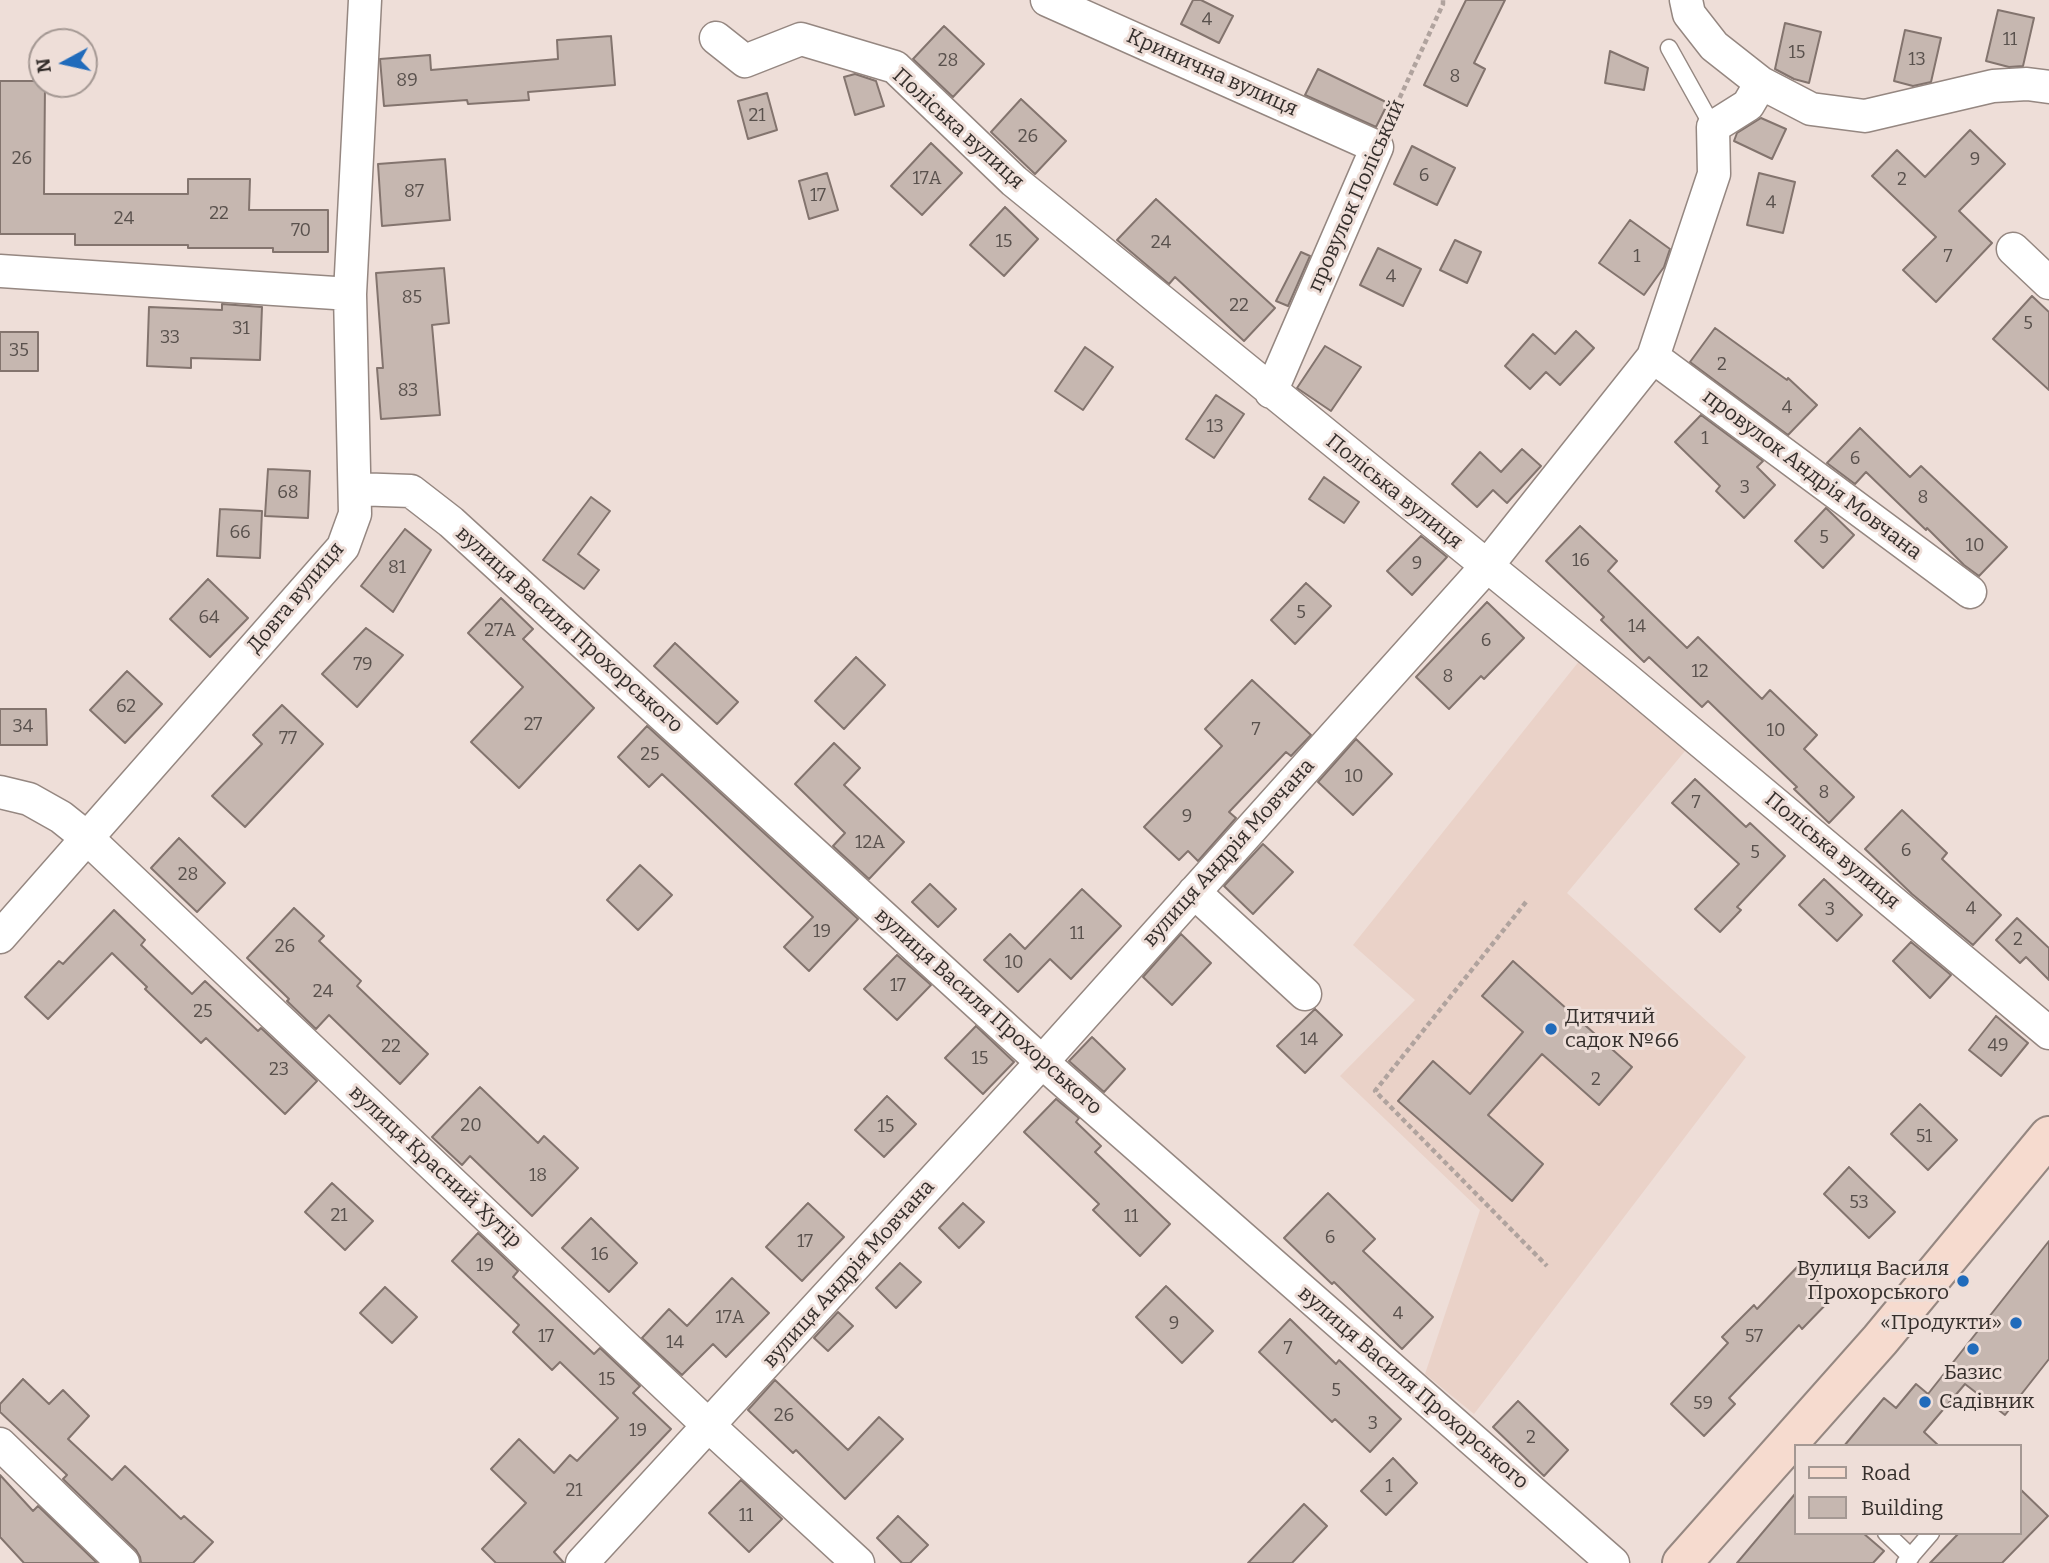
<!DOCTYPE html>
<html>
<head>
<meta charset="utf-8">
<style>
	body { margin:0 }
	#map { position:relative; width:2049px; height:1563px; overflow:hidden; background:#eeded8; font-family:Bitter,serif }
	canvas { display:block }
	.legend { position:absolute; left:1794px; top:1444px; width:228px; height:91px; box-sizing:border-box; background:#eeded8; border:2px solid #a49893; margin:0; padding:9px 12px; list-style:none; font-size:21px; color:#352f2c }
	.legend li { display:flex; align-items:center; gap:14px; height:35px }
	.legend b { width:35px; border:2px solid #a49893 }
	.north { position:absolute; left:28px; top:28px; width:70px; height:70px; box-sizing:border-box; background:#eeded8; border:2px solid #a49893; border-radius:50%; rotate:262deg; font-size:19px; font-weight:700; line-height:28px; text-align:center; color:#352f2c }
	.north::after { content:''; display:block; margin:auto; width:24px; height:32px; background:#206bbb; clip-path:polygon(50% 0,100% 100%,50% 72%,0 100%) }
</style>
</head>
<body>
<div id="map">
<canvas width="2049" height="1563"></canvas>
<ul class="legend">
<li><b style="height:9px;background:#f6dbcf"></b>Road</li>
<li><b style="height:19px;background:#c6b7b0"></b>Building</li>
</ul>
<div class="north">N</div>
</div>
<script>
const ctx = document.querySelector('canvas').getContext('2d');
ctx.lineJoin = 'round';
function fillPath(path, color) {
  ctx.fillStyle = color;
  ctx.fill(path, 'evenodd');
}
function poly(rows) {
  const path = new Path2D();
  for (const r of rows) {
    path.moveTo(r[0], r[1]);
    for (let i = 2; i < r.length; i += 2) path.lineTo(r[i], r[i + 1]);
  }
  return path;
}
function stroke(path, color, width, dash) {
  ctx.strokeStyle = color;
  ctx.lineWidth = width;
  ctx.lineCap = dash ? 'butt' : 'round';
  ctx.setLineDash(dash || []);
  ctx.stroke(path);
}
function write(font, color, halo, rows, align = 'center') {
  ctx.font = font + ' Bitter,serif';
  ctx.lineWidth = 6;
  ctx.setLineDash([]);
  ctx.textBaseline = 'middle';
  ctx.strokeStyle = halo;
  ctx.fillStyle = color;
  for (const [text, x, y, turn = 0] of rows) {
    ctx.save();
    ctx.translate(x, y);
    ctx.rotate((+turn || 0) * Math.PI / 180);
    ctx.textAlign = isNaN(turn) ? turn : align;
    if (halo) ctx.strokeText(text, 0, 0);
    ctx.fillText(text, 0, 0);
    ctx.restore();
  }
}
fillPath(poly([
	[1580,660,1685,751,1567,893,1746,1057,1474,1414,1425,1374,1480,1210,1340,1076,1415,1000,1353,945]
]), '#ead2c8');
const building = poly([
	[1193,0,1201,0,1233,16,1219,43,1181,24,1193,0],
	[1466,0,1505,0,1474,63,1485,69,1467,106,1424,85,1466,0],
	[1998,10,2034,18,2023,66,2009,67,1986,61,1998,10],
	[1785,23,1821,32,1809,83,1794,79,1775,69,1785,23],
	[944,26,984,64,953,97,913,59,944,26],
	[1905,30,1941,38,1931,82,1913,86,1894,81,1905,30],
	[611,36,615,85,528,92,529,100,468,104,467,100,384,106,380,59,430,55,431,70,558,59,557,40,611,36],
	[1610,51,1648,68,1644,90,1605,83,1610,51],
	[1318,69,1388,103,1376,127,1305,95,1318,69],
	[855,74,876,81,884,106,855,115,844,77,855,74],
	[0,81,42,81,42,84,45,84,44,194,188,194,188,179,250,179,249,210,328,210,328,252,273,252,273,248,188,248,188,245,75,245,75,234,0,234,0,81],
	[767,93,777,130,748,139,738,101,767,93],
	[1021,99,1066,141,1035,174,991,132,1021,99],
	[1761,118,1786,129,1772,159,1734,141,1737,133,1761,118],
	[1970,130,2005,164,1959,211,1992,243,1936,302,1903,270,1936,237,1872,176,1897,150,1925,177,1970,130],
	[931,143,962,173,922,215,891,186,931,143],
	[1412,146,1455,168,1437,205,1394,184,1412,146],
	[445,159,450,220,382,226,378,164,445,159],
	[827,173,838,210,809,219,799,181,827,173],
	[1759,173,1795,182,1783,233,1747,225,1759,173],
	[1156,199,1275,308,1244,341,1175,277,1169,284,1117,240,1156,199],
	[1005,207,1038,239,1004,276,970,245,1005,207],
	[1630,220,1670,249,1664,267,1644,295,1599,263,1630,220],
	[1455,240,1481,252,1467,283,1440,270,1455,240],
	[1378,248,1421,269,1403,306,1360,285,1378,248],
	[1301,252,1310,256,1288,306,1276,301,1301,252],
	[444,268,449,323,432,325,440,415,381,419,377,368,383,368,376,273,444,268],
	[2032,296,2049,312,2049,390,1993,339,2032,296],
	[222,304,262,307,260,360,191,358,191,368,147,366,149,307,222,310,222,304],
	[1715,328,1787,380,1788,378,1817,405,1788,435,1690,362,1715,328],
	[1576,331,1594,348,1560,385,1546,372,1530,389,1505,366,1533,334,1555,354,1576,331],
	[0,332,38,332,38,371,0,371,0,332],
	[1325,346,1361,367,1331,411,1297,388,1325,346],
	[1085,347,1113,367,1083,410,1055,391,1085,347],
	[1216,395,1244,414,1214,458,1186,439,1216,395],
	[1701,415,1763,461,1757,467,1775,485,1744,518,1716,491,1720,486,1675,442,1701,415],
	[1860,428,1910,477,1921,466,2007,547,1979,576,1964,565,1927,528,1926,530,1866,472,1855,484,1827,463,1860,428],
	[1522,449,1541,466,1507,503,1493,490,1477,507,1452,484,1480,452,1501,472,1522,449],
	[268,469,310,471,308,518,265,516,268,469],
	[1324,477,1359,502,1344,523,1309,499,1324,477],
	[591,497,610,511,578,554,599,570,584,589,543,560,591,497],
	[1826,508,1854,535,1823,568,1795,541,1826,508],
	[220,509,262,511,260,558,217,556,220,509],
	[1580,526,1617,561,1608,571,1687,648,1698,637,1762,699,1770,690,1817,735,1804,749,1854,797,1829,823,1794,789,1797,787,1708,701,1702,707,1649,657,1644,662,1601,620,1604,617,1546,561,1580,526],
	[405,529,431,550,393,612,361,586,405,529],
	[1421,536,1447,557,1412,595,1387,571,1421,536],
	[208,579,248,618,210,657,170,619,208,579],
	[1306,583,1331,606,1295,644,1271,620,1306,583],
	[501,598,533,629,523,639,594,708,519,788,471,742,523,687,468,633,501,598],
	[1487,602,1524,638,1484,679,1481,676,1449,709,1416,677,1487,602],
	[366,628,403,655,357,707,322,674,366,628],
	[675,643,738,702,717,724,654,666,675,643],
	[856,657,885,685,844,729,815,701,856,657],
	[127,671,162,704,125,743,90,710,127,671],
	[1252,680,1311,735,1291,756,1286,752,1229,812,1236,818,1198,861,1188,851,1179,860,1144,827,1222,746,1205,729,1252,680],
	[282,705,323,744,245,827,212,796,262,744,253,735,282,705],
	[0,709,46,709,47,745,0,745,0,709],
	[647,726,858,919,809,971,784,947,813,917,662,774,649,787,618,757,647,726],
	[1356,739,1392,774,1353,815,1318,782,1356,739],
	[834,743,860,768,844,785,904,842,869,879,833,846,845,833,795,784,834,743],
	[1695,779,1746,827,1750,823,1785,856,1737,907,1741,910,1720,932,1695,909,1739,864,1672,803,1695,779],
	[1902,810,1947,853,1942,859,2001,915,1973,945,1912,894,1865,849,1902,810],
	[179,838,225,883,197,912,151,868,179,838],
	[1263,844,1293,872,1253,914,1224,886,1263,844],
	[640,865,672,895,638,930,607,900,640,865],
	[1824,879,1862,915,1837,941,1799,905,1824,879],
	[930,884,956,909,938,927,912,902,930,884],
	[1082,889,1121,926,1071,979,1050,959,1018,992,984,960,1010,934,1025,949,1082,889],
	[294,908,324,936,319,941,361,981,357,986,428,1054,400,1084,329,1015,316,1029,287,1001,289,999,247,958,294,908],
	[114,910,145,940,141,945,192,994,205,981,258,1031,261,1028,317,1081,285,1114,206,1038,201,1043,145,989,147,987,112,953,48,1019,25,997,59,961,63,964,114,910],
	[2017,918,2049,948,2049,980,2026,957,2020,963,1996,940,2017,918],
	[1181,934,1211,963,1172,1005,1143,977,1181,934],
	[1911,942,1951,975,1930,998,1893,961,1911,942],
	[897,955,931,985,897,1020,864,989,897,955],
	[1513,961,1632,1067,1599,1105,1542,1054,1488,1115,1543,1164,1512,1201,1398,1101,1433,1061,1470,1094,1523,1032,1482,996,1513,961],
	[1315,1009,1342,1035,1305,1073,1277,1046,1315,1009],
	[1996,1016,2028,1043,2001,1076,1969,1050,1996,1016],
	[976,1026,1014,1062,983,1094,945,1058,976,1026],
	[1092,1037,1125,1069,1104,1092,1069,1061,1092,1037],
	[480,1087,538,1143,544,1136,578,1168,532,1216,470,1156,462,1165,432,1137,480,1087],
	[887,1096,916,1124,884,1157,855,1130,887,1096],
	[1056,1099,1079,1118,1076,1122,1101,1146,1095,1152,1170,1224,1140,1256,1093,1210,1099,1204,1024,1132,1056,1099],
	[1920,1104,1957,1140,1928,1170,1891,1134,1920,1104],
	[1849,1167,1895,1212,1869,1238,1824,1194,1849,1167],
	[332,1183,373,1221,345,1250,305,1212,332,1183],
	[1328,1193,1375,1239,1363,1251,1433,1317,1402,1349,1334,1282,1332,1284,1284,1238,1328,1193],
	[808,1203,844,1237,802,1281,766,1247,808,1203],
	[963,1203,984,1222,959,1248,939,1228,963,1203],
	[591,1218,637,1263,609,1292,562,1248,591,1218],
	[478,1233,518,1271,513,1277,594,1354,600,1348,640,1386,633,1393,671,1429,554,1552,564,1563,496,1563,482,1549,526,1503,491,1469,519,1439,554,1473,570,1455,577,1461,618,1418,560,1362,552,1370,513,1332,519,1325,452,1261,478,1233],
	[2049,1241,2049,1359,2005,1415,1965,1384,1924,1432,1939,1446,1844,1446,1884,1398,1896,1408,1916,1384,1928,1394,2049,1241],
	[900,1263,921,1282,896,1308,876,1288,900,1263],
	[1800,1264,1833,1297,1802,1329,1799,1325,1729,1398,1735,1404,1704,1436,1671,1404,1728,1343,1722,1337,1754,1305,1757,1309,1800,1264],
	[732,1278,769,1313,726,1357,713,1344,682,1375,642,1338,669,1309,687,1326,732,1278],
	[1166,1286,1213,1331,1182,1363,1136,1317,1166,1286],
	[385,1287,417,1317,392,1343,360,1313,385,1287],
	[838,1312,853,1326,828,1351,814,1338,838,1312],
	[1290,1319,1336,1364,1339,1360,1401,1419,1370,1452,1335,1419,1332,1422,1259,1352,1290,1319],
	[23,1379,49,1404,63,1390,89,1416,68,1439,112,1480,125,1466,181,1519,184,1516,213,1542,193,1563,141,1563,140,1557,136,1550,63,1479,67,1475,0,1412,0,1404,23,1379],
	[775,1380,848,1450,879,1417,903,1439,845,1499,796,1450,793,1453,748,1410,775,1380],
	[1518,1401,1568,1450,1544,1476,1493,1427,1518,1401],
	[1393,1458,1417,1483,1386,1515,1361,1491,1393,1458],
	[0,1475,33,1511,38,1506,97,1563,24,1563,0,1537,0,1475],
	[741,1480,782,1519,749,1552,709,1513,741,1480],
	[2019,1488,2048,1516,2002,1563,1930,1563,1959,1533,2019,1533,2019,1488],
	[1795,1494,1795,1533,1863,1533,1884,1551,1873,1563,1737,1563,1795,1494],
	[1304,1504,1327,1526,1292,1563,1248,1563,1304,1504],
	[898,1516,928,1545,910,1563,902,1563,877,1538,898,1516]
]);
fillPath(building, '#c6b7b0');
stroke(building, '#83746e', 2);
const lane = poly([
	[1669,48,1713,127],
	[1886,1533,1911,1557],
	[1905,1563,1931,1533]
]);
const street = poly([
	[1047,0,1377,147,1271,392],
	[1686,0,1689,14,1714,46,1761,83,1811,109,1865,116,1993,86,2027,84,2049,87],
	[716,38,745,61,801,39,895,67,1014,181,1625,678,2049,1033],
	[2013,249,2049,283],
	[0,271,350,294],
	[1653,357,1970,592],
	[355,489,411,491,451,522,1042,1062,1613,1563],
	[0,792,29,799,61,817,86,837,709,1426,858,1563],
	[1194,892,1305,994],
	[0,937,343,547,355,514,350,294,365,0],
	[0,1444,123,1563],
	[582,1563,1042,1062,1486,567,1653,357,1714,174,1713,127,1748,105,1761,83]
]);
const secondary = poly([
	[1682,1563,1880,1340,2049,1136]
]);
stroke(lane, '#958781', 19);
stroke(street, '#958781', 35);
stroke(secondary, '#958781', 42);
stroke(poly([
	[1389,121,1443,4,1443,0],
	[1526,902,1375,1091,1547,1266]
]), '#b0a39e', 4.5, [5, 3.5]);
stroke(lane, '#fff', 16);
stroke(street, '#fff', 32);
stroke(secondary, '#f6dbcf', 38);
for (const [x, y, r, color] of [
	[1551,1029,7,"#206bbb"],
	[1963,1281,7,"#206bbb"],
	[2016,1323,7,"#206bbb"],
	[1973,1349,7,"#206bbb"],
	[1925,1402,7,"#206bbb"]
]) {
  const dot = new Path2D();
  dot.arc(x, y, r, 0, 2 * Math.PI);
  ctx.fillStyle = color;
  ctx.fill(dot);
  stroke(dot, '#eeded8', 2.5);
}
write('18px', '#59514d', null, [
	["4",1207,20],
	["11",2010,40],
	["15",1797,53],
	["13",1917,60],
	["28",948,61],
	["8",1455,77],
	["89",407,81],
	["21",757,116],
	["26",1028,137],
	["26",22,159],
	["9",1975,160],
	["6",1424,176],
	["17А",927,179],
	["2",1902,180],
	["87",414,192],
	["17",818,196],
	["4",1771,203],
	["22",219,214],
	["24",124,219],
	["70",301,231],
	["15",1004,242],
	["24",1161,243],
	["1",1637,257],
	["7",1948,257],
	["4",1391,277],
	["85",412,298],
	["22",1239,306],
	["5",2028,324],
	["31",241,329],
	["33",170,338],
	["35",19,351],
	["2",1722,365],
	["83",408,391],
	["4",1787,408],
	["13",1215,427],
	["1",1705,439],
	["6",1855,459],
	["3",1745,488],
	["68",288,493],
	["8",1923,498],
	["66",240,533],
	["5",1824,538],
	["10",1975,546],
	["16",1581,561],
	["9",1417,564],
	["81",397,568],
	["5",1301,613],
	["64",209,618],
	["14",1637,627],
	["27А",500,631],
	["6",1486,641],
	["79",363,665],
	["12",1700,672],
	["8",1448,677],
	["62",126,707],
	["27",533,725],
	["34",23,727],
	["7",1256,730],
	["10",1776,731],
	["77",288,739],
	["25",650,755],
	["10",1354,777],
	["8",1824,793],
	["7",1696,803],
	["9",1187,817],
	["12А",870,843],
	["6",1906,851],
	["5",1755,853],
	["28",188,875],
	["4",1971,909],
	["3",1830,910],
	["19",822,932],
	["11",1077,934],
	["2",2018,940],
	["26",285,947],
	["10",1014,963],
	["17",898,986],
	["24",323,992],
	["25",203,1012],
	["14",1309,1040],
	["49",1998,1046],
	["22",391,1047],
	["15",980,1059],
	["23",279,1070],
	["2",1596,1080],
	["20",471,1126],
	["15",886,1127],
	["51",1924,1137],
	["18",538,1176],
	["53",1859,1203],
	["21",339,1216],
	["11",1131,1217],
	["6",1330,1238],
	["17",805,1242],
	["16",600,1255],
	["19",485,1266],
	["4",1398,1314],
	["17А",730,1318],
	["9",1174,1324],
	["17",546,1337],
	["57",1754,1337],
	["14",675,1343],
	["7",1288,1349],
	["15",607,1380],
	["5",1336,1391],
	["59",1703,1404],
	["26",784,1416],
	["3",1373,1424],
	["19",638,1431],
	["2",1531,1438],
	["1",1389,1487],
	["21",574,1491],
	["11",746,1516]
]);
write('21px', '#352f2c', '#eeded8', [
	["Кринична вулиця",1212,73,24],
	["Поліська вулиця",958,129,42],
	["провулок Поліський",1357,196,-66],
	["провулок Андрія Мовчана",1812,475,37],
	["Поліська вулиця",1394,492,39],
	["Довга вулиця",296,598,-50],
	["вулиця Василя Прохорського",569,630,42],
	["Поліська вулиця",1832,851,40],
	["вулиця Андрія Мовчана",1229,853,-48],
	["вулиця Василя Прохорського",988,1012,42],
	["вулиця Красний Хутір",435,1167,43],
	["вулиця Андрія Мовчана",849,1274,-48],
	["вулиця Василя Прохорського",1413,1388,41]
]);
write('21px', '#352f2c', '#eeded8', [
	["Дитячий",1565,1017],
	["садок №66",1565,1041],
	["Вулиця Василя",1949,1269,"right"],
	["Прохорського",1949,1293,"right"],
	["«Продукти»",2002,1323,"right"],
	["Базис",1973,1373,"center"],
	["Садівник",1939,1402]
], 'left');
</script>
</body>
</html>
